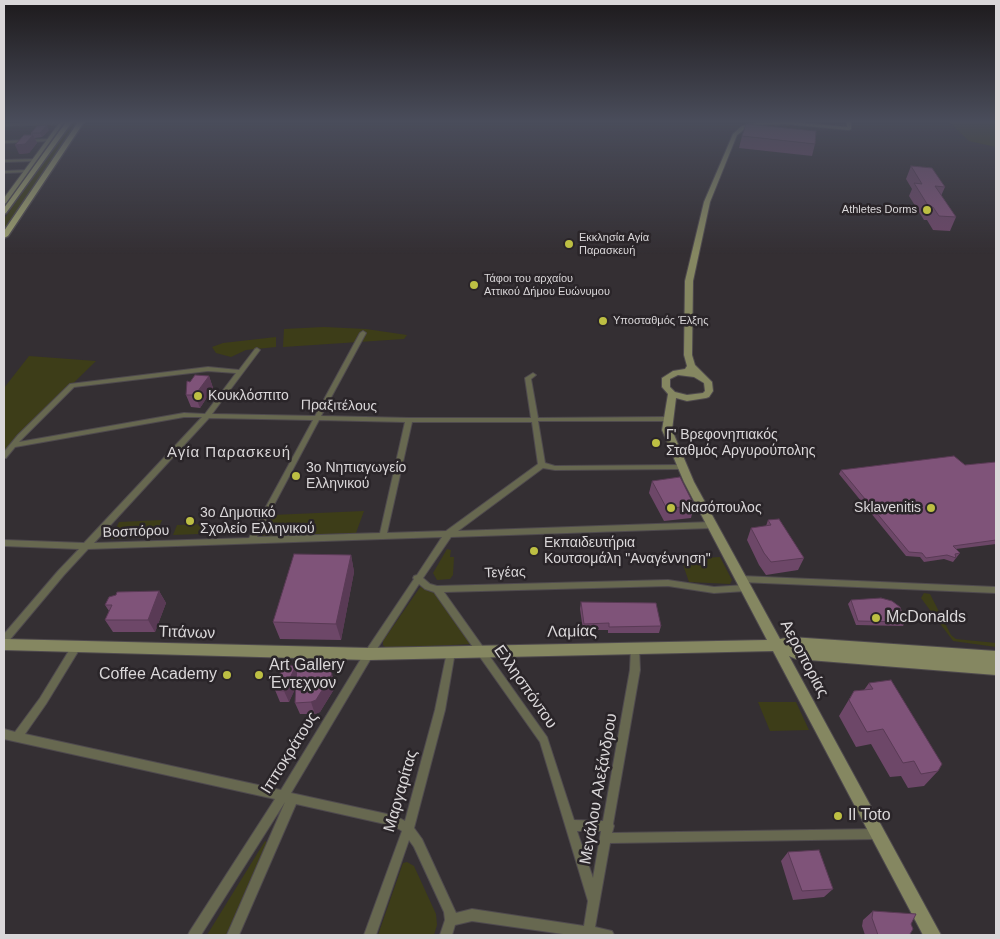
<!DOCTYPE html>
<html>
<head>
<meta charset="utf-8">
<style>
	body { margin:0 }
	#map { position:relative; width:1000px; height:939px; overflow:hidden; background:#342f33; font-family:Helvetica,sans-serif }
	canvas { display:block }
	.frame { position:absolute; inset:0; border:5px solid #dad7d9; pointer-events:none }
</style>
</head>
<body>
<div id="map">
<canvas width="1000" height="939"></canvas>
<div class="frame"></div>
</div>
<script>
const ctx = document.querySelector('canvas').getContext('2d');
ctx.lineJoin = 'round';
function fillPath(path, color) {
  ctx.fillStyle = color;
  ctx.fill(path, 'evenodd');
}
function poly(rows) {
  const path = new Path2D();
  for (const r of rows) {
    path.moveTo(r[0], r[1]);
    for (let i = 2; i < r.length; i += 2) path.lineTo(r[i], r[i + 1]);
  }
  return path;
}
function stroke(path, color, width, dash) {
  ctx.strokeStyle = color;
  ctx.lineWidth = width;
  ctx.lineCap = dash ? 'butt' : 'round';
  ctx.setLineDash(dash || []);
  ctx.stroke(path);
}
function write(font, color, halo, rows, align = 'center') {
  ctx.font = font + ' Helvetica,sans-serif';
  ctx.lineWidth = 5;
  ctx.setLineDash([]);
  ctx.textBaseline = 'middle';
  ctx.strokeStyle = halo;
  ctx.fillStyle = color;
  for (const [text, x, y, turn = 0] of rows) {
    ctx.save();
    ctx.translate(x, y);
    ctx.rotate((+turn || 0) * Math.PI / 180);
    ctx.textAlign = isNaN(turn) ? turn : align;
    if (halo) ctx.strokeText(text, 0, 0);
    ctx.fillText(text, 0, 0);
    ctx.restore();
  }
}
fillPath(poly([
	[72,122,77,122,4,229,4,219],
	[949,122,996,122,996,147,969,141],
	[324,327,366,329,407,335,404,339,283,347,284,329],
	[276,337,276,347,246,350,231,357,216,353,212,347,223,343],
	[29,356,96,361,4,451,4,388],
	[364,511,356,533,262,536,272,515],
	[162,520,155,537,111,539,119,522],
	[203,524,199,534,173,535,177,525],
	[447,549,451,550,450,557,454,557,453,575,450,579,437,580,433,573],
	[720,557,732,580,730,584,689,582,681,559],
	[421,586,430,592,436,591,473,644,386,648,383,645,383,641],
	[924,593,930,594,951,635,956,639,996,643,996,647,953,641,921,598],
	[758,702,796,702,809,730,770,731],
	[265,841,267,842,226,935,207,935],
	[407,862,414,866,436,914,437,925,434,935,378,935,403,863]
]), '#3d3d18');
const street = poly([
	[60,122,63,123,61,124,4,126,4,124,60,122],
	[50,139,49,141,4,143,4,141,50,139],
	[35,159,34,161,4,162,4,160,35,159],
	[26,170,28,171,27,172,4,173,4,171,26,170],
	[363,331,366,333,321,416,409,418,531,418,525,378,533,373,536,375,531,379,538,418,667,417,670,419,667,421,538,421,545,463,555,466,682,465,685,467,682,469,555,470,543,468,458,531,712,522,715,523,716,525,715,527,712,528,451,537,423,578,430,584,437,586,668,580,714,587,746,585,749,586,750,588,749,590,746,591,714,593,668,586,444,592,547,737,574,820,603,821,630,670,631,647,632,644,635,643,638,644,639,647,640,670,613,824,614,826,612,833,878,829,882,830,883,834,882,838,878,839,610,843,595,927,612,931,614,935,570,935,472,921,455,925,452,935,440,935,445,920,444,912,414,847,409,840,376,935,364,935,402,831,394,826,296,804,239,935,227,935,285,802,201,935,188,935,190,931,275,799,4,739,4,729,15,732,40,698,73,644,76,643,79,644,80,647,79,650,46,704,25,734,281,790,367,649,414,579,413,578,414,576,417,575,442,537,88,549,64,575,7,643,4,644,4,634,58,571,79,549,4,546,4,540,84,543,202,417,184,417,15,447,6,458,4,458,4,452,18,435,70,384,208,367,239,370,255,349,257,348,260,350,212,414,315,416,360,333,363,331],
	[208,371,236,373,205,414,184,413,19,442,74,387,208,371],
	[209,418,313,420,249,538,94,543,209,418],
	[319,420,405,422,380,533,257,537,319,420],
	[412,422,532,422,538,464,446,531,387,533,412,422],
	[419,584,425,589,434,592,540,742,588,901,584,926,472,909,456,913,422,839,414,828,445,710,455,652,454,649,451,648,448,649,447,652,435,710,405,821,396,816,291,793,373,655,419,584],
	[577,831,601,831,593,878,577,831],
	[741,576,996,587,996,593,741,582,738,581,737,579,738,577,741,576]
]);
const secondary = poly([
	[60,122,64,122,6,203,4,204,4,198,60,122],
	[790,122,847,127,847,122,851,122,851,129,849,130,785,124,756,125,746,128,737,135,710,202,693,281,692,355,695,365,712,382,713,391,709,397,706,398,687,401,676,398,672,430,694,482,780,639,791,637,996,651,996,663,950,660,996,663,996,675,796,659,789,656,941,935,923,935,773,651,369,660,4,650,4,639,369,648,767,640,684,482,662,430,668,394,662,387,662,378,673,371,685,369,687,366,684,355,685,281,704,202,733,134,742,126,756,123,790,122],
	[678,375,694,377,704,383,705,391,703,393,687,395,675,392,670,387,670,379,678,375]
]);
const primary = poly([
	[66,122,72,122,6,213,4,214,4,208,66,122],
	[78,122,84,122,8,236,4,238,4,231,78,122]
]);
stroke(street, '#4f4a4e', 2);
stroke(secondary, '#4f4a4e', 2);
stroke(primary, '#4f4a4e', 3);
fillPath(street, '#676850');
fillPath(secondary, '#858761');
fillPath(primary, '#9c9e6d');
fillPath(poly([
	[49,130,42,137,35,138,37,143,29,153,19,154,31,135,31,133],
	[742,136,815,144,812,156,739,148],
	[911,166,945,187,941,196,956,217,950,231,933,230,927,220,924,220,909,196,912,189,906,179],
	[209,376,213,388,200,408,191,407,186,395,190,382],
	[996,462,996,544,956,549,960,553,953,562,944,559,924,562,920,557,906,556,839,474,841,470,965,465],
	[652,481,694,505,691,518,664,521,649,493],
	[768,520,804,558,798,570,766,575,759,565,747,540,751,528,766,526],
	[351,555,354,572,341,640,280,639,273,622],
	[159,591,166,603,155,632,113,632,105,620,109,611,105,605],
	[851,600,905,622,903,626,856,625,848,604],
	[581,602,661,626,659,633,608,633,608,630,583,630,580,609],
	[296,665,297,668,336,686,320,712,315,714,300,714,295,703,296,686,289,702,280,702,275,690],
	[869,683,938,771,924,786,908,788,901,776,890,777,871,744,856,747,839,716,854,691,864,690],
	[788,852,833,889,824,897,793,900,781,861],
	[873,911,911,924,910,934,911,935,865,935,862,926,863,920]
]), '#6d4768');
fillPath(poly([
	[47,125,49,130,42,137,40,133],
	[33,135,37,143,29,153,19,154,15,145],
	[209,376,213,388,200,408,195,395],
	[351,555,354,572,341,640,336,624],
	[159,591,166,603,155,632,148,620],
	[296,665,301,677,289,702,284,691],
	[332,674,336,686,320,712,315,714,311,702]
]), '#593a55');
const building = poly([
	[746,124,816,131,815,144,742,136,746,124],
	[47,125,40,133,31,133,37,126,47,125],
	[24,135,33,135,25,144,15,145,24,135],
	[911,166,932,168,945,187,935,186,956,217,939,216,933,207,929,207,914,183,922,184,911,166],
	[195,375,209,376,195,395,186,395,187,381,190,382,195,375],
	[954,456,965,465,996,462,996,540,953,546,960,553,955,554,956,558,947,555,926,558,922,553,909,552,841,470,954,456],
	[680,477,694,505,667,509,652,481,680,477],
	[779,519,804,558,771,562,764,553,751,528,771,525,768,520,779,519],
	[294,554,351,555,336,624,273,622,294,554],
	[159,591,148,620,105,620,112,605,105,605,109,597,116,595,117,592,159,591],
	[881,598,892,601,900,607,905,622,858,621,851,600,881,598],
	[581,602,656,603,661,626,609,627,609,623,584,624,581,602],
	[296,665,284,691,275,690,282,667,296,665],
	[297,665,327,666,330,670,332,674,316,700,311,702,295,703,297,665],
	[891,680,942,764,938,771,921,774,914,761,903,763,883,729,867,732,849,700,854,691,873,689,869,683,891,680],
	[819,850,833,889,802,891,788,852,819,850],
	[873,911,916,914,911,924,913,929,910,934,911,935,878,935,872,918,873,911]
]);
fillPath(building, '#7f5379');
stroke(building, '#593a55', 1);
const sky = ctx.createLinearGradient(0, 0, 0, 254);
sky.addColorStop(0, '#1d1a1c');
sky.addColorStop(0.48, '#4a4d5b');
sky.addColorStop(1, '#4a4d5b00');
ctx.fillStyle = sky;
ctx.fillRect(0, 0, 1000, 254);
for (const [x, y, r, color] of [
	[927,210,5,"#bdbf43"],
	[569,244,5,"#bdbf43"],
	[474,285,5,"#bdbf43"],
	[603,321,5,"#bdbf43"],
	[198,396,5,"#bdbf43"],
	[656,443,5,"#bdbf43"],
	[296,476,5,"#bdbf43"],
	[671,508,5,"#bdbf43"],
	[931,508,5,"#bdbf43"],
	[190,521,5,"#bdbf43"],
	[534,551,5,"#bdbf43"],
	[876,618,5,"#bdbf43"],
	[227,675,5,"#bdbf43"],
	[259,675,5,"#bdbf43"],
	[838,816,5,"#bdbf43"]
]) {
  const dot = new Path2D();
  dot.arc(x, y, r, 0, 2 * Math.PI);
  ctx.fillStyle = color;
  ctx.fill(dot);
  stroke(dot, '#2a2529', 2);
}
write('11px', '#dad7d9', '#2a2529', [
	["Athletes Dorms",917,210,"right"],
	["Εκκλησία Αγία",579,238],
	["Παρασκευή",579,251],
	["Τάφοι του αρχαίου",484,279],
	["Αττικού Δήμου Ευώνυμου",484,292],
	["Υποσταθμός Έλξης",613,321]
], 'left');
write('14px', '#dad7d9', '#2a2529', [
	["Κουκλόσπιτο",208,396],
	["Γ' Βρεφονηπιακός",666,435],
	["Σταθμός Αργυρούπολης",666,451],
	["3ο Νηπιαγωγείο",306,468],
	["Ελληνικού",306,484],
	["Νασόπουλος",681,508],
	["Sklavenitis",921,508,"right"],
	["3ο Δημοτικό",200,513],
	["Σχολείο Ελληνικού",200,529],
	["Εκπαιδευτήρια",544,543],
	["Κουτσομάλη \"Αναγέννηση\"",544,559]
], 'left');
write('14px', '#dad7d9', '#2a2529', [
	["Πραξιτέλους",339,406,1],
	["Βοσπόρου",136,532,-2],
	["Τεγέας",505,573,-2]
]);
ctx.letterSpacing = '1px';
write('15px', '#dad7d9', '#2a2529', [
	["Αγία Παρασκευή",229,453]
]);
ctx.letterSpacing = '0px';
write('16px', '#dad7d9', '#2a2529', [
	["McDonalds",886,618],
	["Art Gallery",269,666],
	["Έντεχνον",269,684],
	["Coffee Academy",217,675,"right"],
	["Il Toto",848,816]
], 'left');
write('16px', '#dad7d9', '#2a2529', [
	["Λαμίας",572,632,-1],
	["Τιτάνων",187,633,2],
	["Αεροπορίας",804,659,62],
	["Ελλησπόντου",525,687,55],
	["Ιπποκράτους",290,753,-58],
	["Μεγάλου Αλεξάνδρου",599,789,-80],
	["Μαργαρίτας",401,791,-74]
]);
</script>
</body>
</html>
